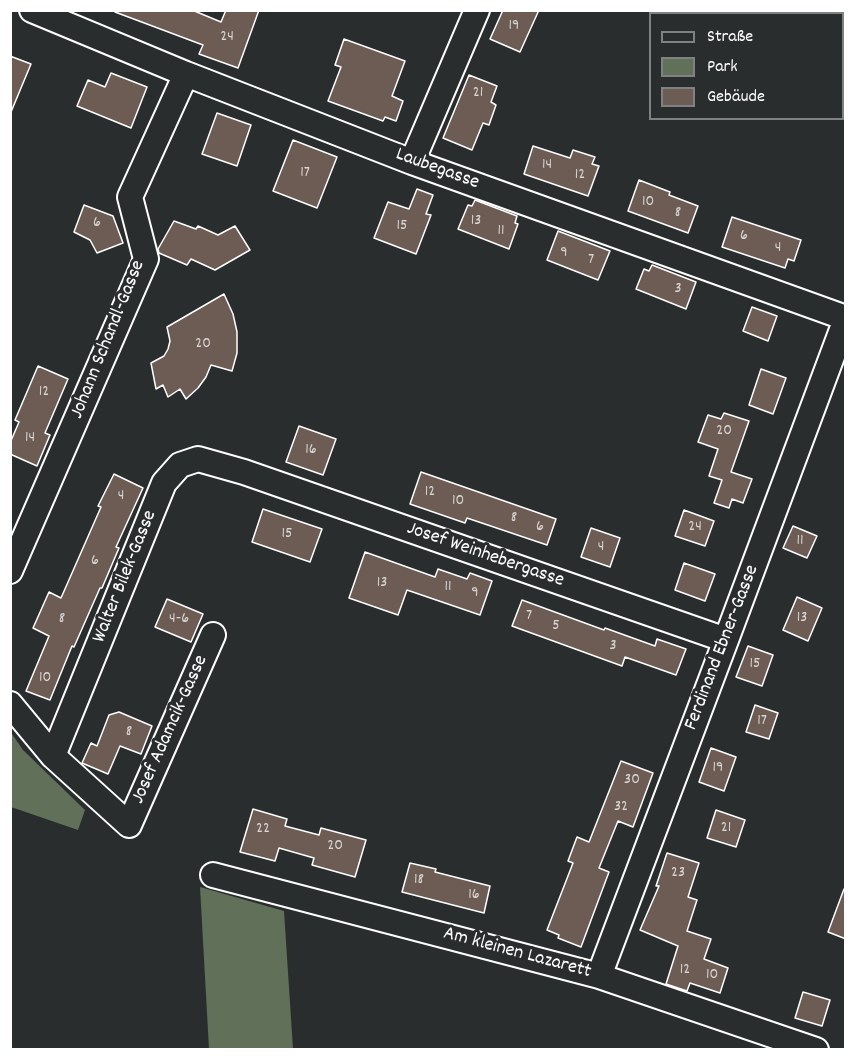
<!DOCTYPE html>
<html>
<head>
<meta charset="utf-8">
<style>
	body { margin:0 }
	#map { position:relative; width:856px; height:1060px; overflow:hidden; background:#2a2d2e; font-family:Dekko,sans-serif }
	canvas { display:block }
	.frame { position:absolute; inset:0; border:12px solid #fff; pointer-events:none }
	.legend { position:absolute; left:649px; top:12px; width:195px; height:108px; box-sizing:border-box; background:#2a2d2e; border:2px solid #7f8182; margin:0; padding:8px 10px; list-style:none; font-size:18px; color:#fff }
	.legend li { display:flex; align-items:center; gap:12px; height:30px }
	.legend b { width:30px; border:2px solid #7f8182 }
</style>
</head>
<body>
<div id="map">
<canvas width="856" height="1060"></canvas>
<div class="frame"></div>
<ul class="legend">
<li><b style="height:8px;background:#2a2d2e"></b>Straße</li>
<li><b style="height:16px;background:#617058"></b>Park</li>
<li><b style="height:16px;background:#6c5c54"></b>Gebäude</li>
</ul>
</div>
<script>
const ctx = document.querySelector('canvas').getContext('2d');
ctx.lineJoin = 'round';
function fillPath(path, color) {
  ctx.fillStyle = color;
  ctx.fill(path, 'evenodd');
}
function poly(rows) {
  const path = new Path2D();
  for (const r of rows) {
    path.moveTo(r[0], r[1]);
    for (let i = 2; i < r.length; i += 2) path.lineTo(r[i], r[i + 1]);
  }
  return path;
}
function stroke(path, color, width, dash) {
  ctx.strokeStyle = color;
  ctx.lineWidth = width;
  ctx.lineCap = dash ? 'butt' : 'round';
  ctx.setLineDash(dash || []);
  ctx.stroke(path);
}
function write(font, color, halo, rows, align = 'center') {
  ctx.font = font + ' Dekko,sans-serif';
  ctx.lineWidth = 6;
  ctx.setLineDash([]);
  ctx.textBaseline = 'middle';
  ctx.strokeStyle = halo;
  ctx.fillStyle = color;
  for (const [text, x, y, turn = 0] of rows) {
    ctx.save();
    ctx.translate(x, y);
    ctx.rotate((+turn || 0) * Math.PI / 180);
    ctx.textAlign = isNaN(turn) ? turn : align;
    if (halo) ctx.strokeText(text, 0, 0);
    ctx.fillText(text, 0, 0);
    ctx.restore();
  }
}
fillPath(poly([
	[10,731,23,750,85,810,78,830,11,807],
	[200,887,284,911,293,1049,209,1049]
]), '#617058');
const building = poly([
	[115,10,192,10,221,22,226,10,259,10,238,68,199,54,203,45,115,12,115,10],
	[503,10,539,10,520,52,490,39,503,10],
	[344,39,405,61,392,96,403,101,396,121,385,117,383,121,328,101,341,67,335,65,344,39],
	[10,56,31,64,11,112,10,112,10,56],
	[111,73,147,87,131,128,77,106,88,80,105,87,111,73],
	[469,75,497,86,491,102,496,105,489,125,483,123,472,150,443,138,469,75],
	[217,113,251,125,237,166,202,154,217,113],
	[293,140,337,157,317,208,273,191,293,140],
	[533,146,570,158,573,150,595,157,592,164,599,166,588,196,524,174,533,146],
	[639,180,670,192,669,195,698,206,688,233,628,211,639,180],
	[417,189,433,195,426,214,431,215,416,254,374,238,388,202,409,209,417,189],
	[475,200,517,216,515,223,518,224,509,249,458,229,468,205,472,206,475,200],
	[84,205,113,216,123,243,97,253,90,240,74,232,84,205],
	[732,217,801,240,794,261,788,259,785,268,722,247,732,217],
	[174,221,196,229,198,226,218,235,235,226,250,250,215,270,191,259,187,265,159,253,158,249,174,221],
	[558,231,610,251,598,280,547,260,558,231],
	[652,265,696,282,686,309,636,289,644,269,649,271,652,265],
	[224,294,233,314,237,332,237,353,232,371,211,365,206,377,198,388,186,399,180,389,168,397,163,385,156,389,151,363,164,356,168,349,170,341,167,327,224,294],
	[752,307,777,316,768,341,743,331,752,307],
	[38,366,68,379,45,433,50,435,37,466,10,454,10,443,19,422,15,420,38,366],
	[761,369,786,378,773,414,749,405,761,369],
	[724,413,749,421,731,472,752,479,743,503,732,499,729,508,714,503,722,480,709,476,718,449,698,442,708,415,721,419,724,413],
	[299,426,336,439,323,475,286,462,299,426],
	[421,472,556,519,547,545,467,518,465,523,410,504,421,472],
	[114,474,143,488,116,547,119,548,102,588,100,588,74,647,72,646,50,700,26,691,49,636,33,628,49,592,61,598,101,507,98,506,114,474],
	[263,509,322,529,310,562,252,542,263,509],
	[684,510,714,521,705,546,675,536,684,510],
	[793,526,817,536,807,558,783,548,793,526],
	[591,528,620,538,610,567,581,557,591,528],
	[365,552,435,577,438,569,467,579,470,573,492,581,480,615,407,590,398,615,349,598,365,552],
	[684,563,715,574,705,601,675,590,684,563],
	[797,597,822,608,808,641,783,630,797,597],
	[167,599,203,614,191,642,155,627,167,599],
	[522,600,604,630,605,628,655,646,657,639,686,649,676,675,625,657,622,666,512,626,522,600],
	[748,646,773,655,762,686,736,677,748,646],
	[755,705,778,713,769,739,746,732,755,705],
	[119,712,152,726,141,754,120,746,108,774,82,763,91,743,97,746,109,715,119,712],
	[711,748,736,757,724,791,699,782,711,748],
	[621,761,653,773,633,827,618,821,599,868,609,872,581,947,558,938,559,935,547,930,573,863,568,861,577,837,589,842,621,761],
	[253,809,287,819,285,826,319,835,321,828,366,840,355,877,312,865,314,858,279,848,275,861,240,852,253,809],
	[716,810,745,820,736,847,707,838,716,810],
	[667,853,699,863,688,897,697,900,687,931,711,939,704,959,728,968,720,993,690,983,687,991,666,984,678,946,640,930,659,886,656,886,667,853],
	[410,863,436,869,435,872,490,886,484,913,402,892,410,863],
	[844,889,846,890,846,939,828,932,844,889],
	[803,992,830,1000,822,1026,795,1018,803,992]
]);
fillPath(building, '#6c5c54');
stroke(building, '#fff', 1.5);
const minor = poly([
	[32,10,186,74,412,162,846,318],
	[412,162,477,10],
	[10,571,146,259,130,197,186,74],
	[10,704,53,756,129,825,213,635],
	[53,756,164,483,180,465,198,459,244,472,726,640],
	[213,875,599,976,816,1050],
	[599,976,726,640,846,319]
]);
stroke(minor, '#fff', 28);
stroke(minor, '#2a2d2e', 24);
write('16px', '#dad6d4', null, [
	["19",514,27],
	["24",227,38],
	["21",478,94],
	["14",547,166],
	["17",305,174],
	["12",580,176],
	["10",648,203],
	["8",678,214],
	["13",476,222],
	["6",97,224],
	["15",402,227],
	["11",501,232],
	["6",744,237],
	["4",778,249],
	["9",564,254],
	["7",591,261],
	["3",678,290],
	["20",203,345],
	["12",44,393],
	["20",724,432],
	["14",30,439],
	["16",311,451],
	["12",430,493],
	["4",121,497],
	["10",458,502],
	["8",514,519],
	["6",540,528],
	["24",695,528],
	["15",287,535],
	["11",800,542],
	["4",601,548],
	["6",95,562],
	["13",382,584],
	["11",448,588],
	["9",475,594],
	["7",529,617],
	["13",802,619],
	["8",62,620],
	["4-6",179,620],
	["5",556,627],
	["3",613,647],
	["15",755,665],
	["10",45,679],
	["17",762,722],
	["8",129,733],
	["19",718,769],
	["30",632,781],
	["32",621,808],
	["21",726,829],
	["22",263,830],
	["20",335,847],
	["23",678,874],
	["18",419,881],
	["16",474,896],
	["12",685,971],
	["10",712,976]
]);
write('20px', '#fff', '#2a2d2e', [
	["Laubegasse",437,170,20],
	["Johann Schandl-Gasse",109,340,-68],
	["Josef Weinhebergasse",485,556,19],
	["Walter Bilek-Gasse",126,577,-68],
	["Ferdinand Ebner-Gasse",723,648,-69],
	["Josef Adamcik-Gasse",171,730,-66],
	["Am kleinen Lazarett",517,954,15]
]);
</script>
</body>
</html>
